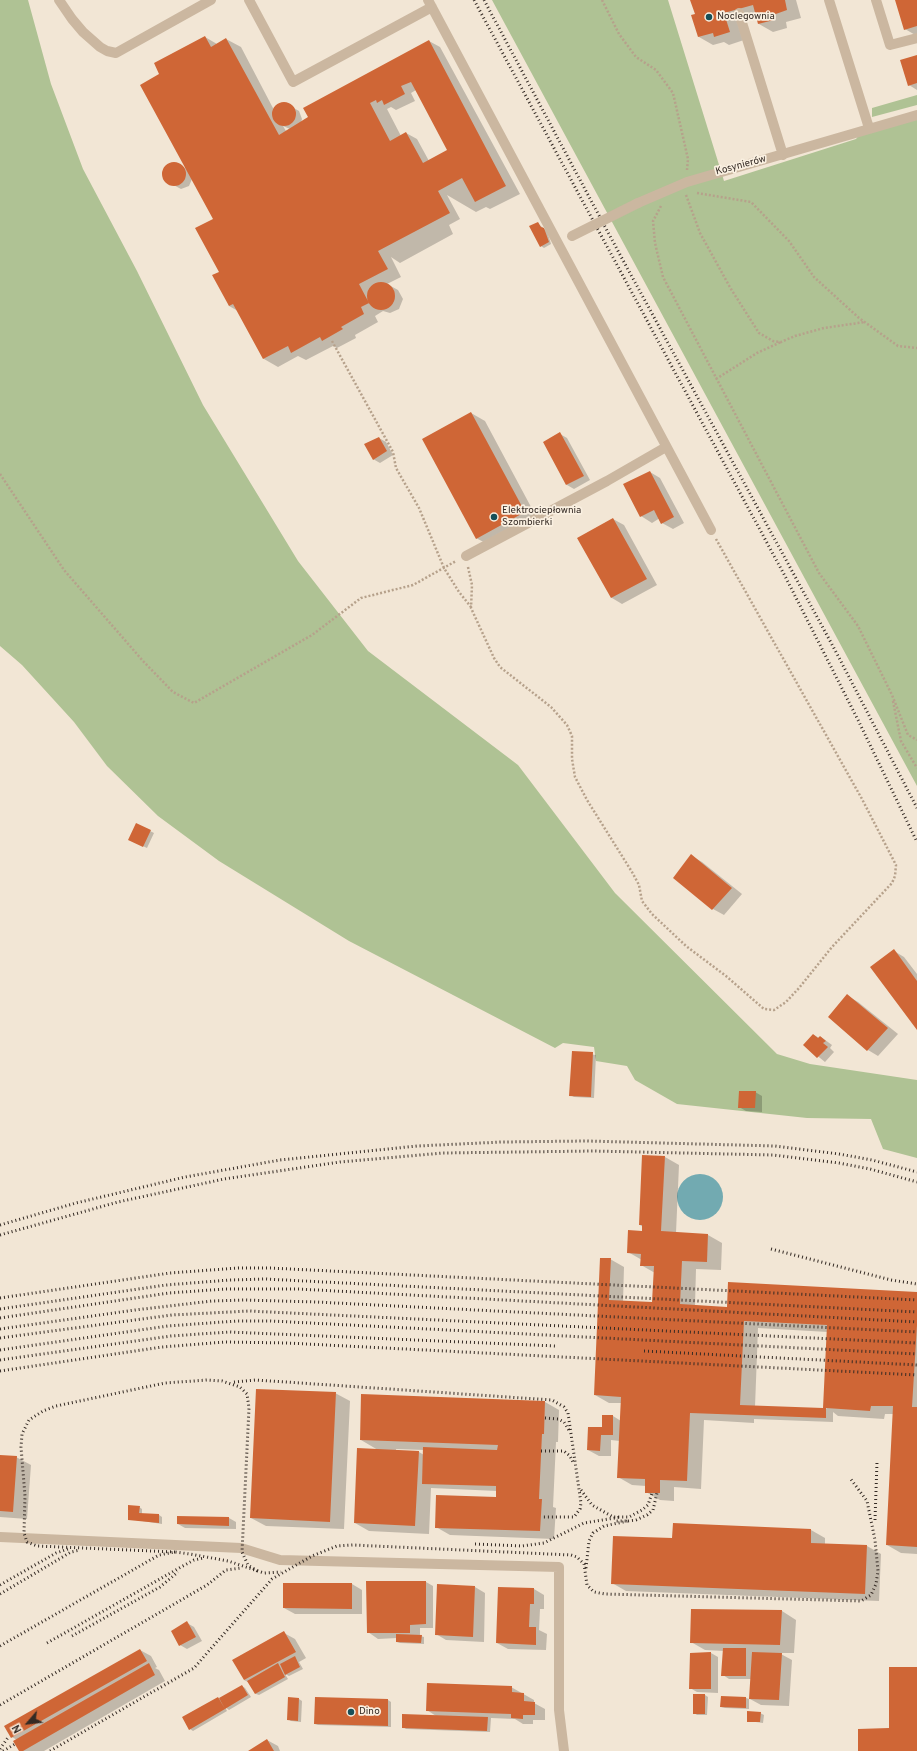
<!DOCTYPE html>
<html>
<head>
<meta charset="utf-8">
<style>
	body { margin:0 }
	#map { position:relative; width:917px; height:1751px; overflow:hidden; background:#f2e6d5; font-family:Overpass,sans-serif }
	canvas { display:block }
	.north { position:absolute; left:8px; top:1703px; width:40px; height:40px; -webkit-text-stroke:3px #faf0e1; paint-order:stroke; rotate:242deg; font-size:11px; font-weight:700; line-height:16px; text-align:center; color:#342a24 }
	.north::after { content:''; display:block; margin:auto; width:14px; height:18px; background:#342a24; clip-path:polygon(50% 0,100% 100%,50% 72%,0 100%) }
</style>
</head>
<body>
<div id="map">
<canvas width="917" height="1751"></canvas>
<div class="north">N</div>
</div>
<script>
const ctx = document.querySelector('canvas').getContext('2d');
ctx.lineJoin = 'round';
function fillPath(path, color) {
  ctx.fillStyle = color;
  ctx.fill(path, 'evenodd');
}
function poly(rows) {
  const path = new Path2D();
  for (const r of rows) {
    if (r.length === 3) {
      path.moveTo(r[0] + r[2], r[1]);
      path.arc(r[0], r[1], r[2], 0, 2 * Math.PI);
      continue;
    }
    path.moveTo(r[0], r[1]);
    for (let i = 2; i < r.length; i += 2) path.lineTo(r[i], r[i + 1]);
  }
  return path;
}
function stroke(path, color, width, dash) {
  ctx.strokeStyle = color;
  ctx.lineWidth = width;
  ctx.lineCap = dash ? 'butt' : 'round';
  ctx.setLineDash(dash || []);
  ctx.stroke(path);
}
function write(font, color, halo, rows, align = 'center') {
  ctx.font = font + ' Overpass,sans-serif';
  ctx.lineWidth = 3.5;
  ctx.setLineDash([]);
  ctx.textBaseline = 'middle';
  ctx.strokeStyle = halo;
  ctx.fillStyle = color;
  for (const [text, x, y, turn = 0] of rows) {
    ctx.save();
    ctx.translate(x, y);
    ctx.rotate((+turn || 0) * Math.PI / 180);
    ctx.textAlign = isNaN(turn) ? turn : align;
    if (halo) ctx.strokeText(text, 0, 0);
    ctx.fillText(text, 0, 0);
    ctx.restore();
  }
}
fillPath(poly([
	[0,0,28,0,51,84,83,169,137,271,203,405,298,561,368,651,518,765,615,893,777,1054,810,1064,917,1080,917,1158,883,1149,871,1119,807,1118,677,1104,635,1080,627,1066,596,1061,594,1047,563,1043,555,1048,349,941,219,861,158,816,107,766,74,722,22,665,0,646],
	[492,0,668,0,724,181,856,139,863,130,917,115,917,786],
	[917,95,917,105,872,117,872,108]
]), '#afc294');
fillPath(poly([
	[700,1197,23]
]), '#72aab1');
fillPath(poly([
	[692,0,796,0,801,18,786,22,787,28,773,32,759,24,757,16,738,21,744,40,729,45,724,42,713,45,699,37,696,14],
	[897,0,917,0,917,36,905,29],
	[205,37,217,44,226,39,241,47,274,110,276,105,284,103,292,107,299,111,302,119,301,123,429,41,440,47,520,194,490,209,486,207,476,212,447,195,460,219,449,225,453,234,400,263,391,257,401,277,387,284,398,290,403,299,399,309,390,313,383,311,375,316,378,322,355,335,356,338,337,348,333,346,306,360,298,356,278,367,264,359,238,311,229,306,220,272,214,219,192,179,189,186,181,189,166,181,163,173,166,166,175,163,187,169,161,75],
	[416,90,450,153,429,161,417,139,406,133,401,136,387,109,391,107,396,110,415,101,411,93],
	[283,126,290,129,286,131],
	[917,56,917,90,909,85],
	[537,223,547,231,551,244,544,248,541,246],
	[471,413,485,421,538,520,491,546,476,538],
	[560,434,567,438,590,480,574,489,567,485],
	[379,438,386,442,393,455,380,463,373,459],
	[650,472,660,478,684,523,673,529,662,523,660,518,652,523,641,516,624,485],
	[613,519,624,525,657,585,622,604,612,598,579,538],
	[136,824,154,833,147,848,132,841],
	[692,856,702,862,742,894,724,915,713,909,674,878],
	[894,951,904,957,917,974,917,1028],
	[848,996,858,1002,898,1034,878,1056,868,1050],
	[814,1035,819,1038,821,1037,832,1045,830,1048,834,1052,825,1062,804,1045],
	[573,1052,596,1055,594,1098,574,1097,570,1095],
	[755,1092,762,1096,762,1112,746,1111,739,1107],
	[665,1157,679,1165,676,1233,708,1235,722,1243,721,1270,696,1269,695,1306,728,1308,917,1293,917,1554,901,1553,887,1545,894,1414,885,1414,884,1419,838,1416,833,1412,833,1422,754,1419,754,1423,704,1420,701,1489,674,1487,674,1501,660,1500,646,1492,646,1486,632,1485,618,1477,620,1441,611,1440,611,1456,599,1456,588,1450,603,1428,603,1416,613,1416,621,1421,621,1403,609,1403,595,1395,610,1259,624,1267,623,1302,653,1303,655,1273,641,1265,642,1260,628,1252,643,1232,643,1227,640,1225],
	[758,1328,828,1332,824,1407,827,1409,755,1407],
	[335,1393,350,1401,344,1529,266,1526,251,1518],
	[362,1395,545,1402,559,1410,558,1442,556,1442,553,1507,556,1508,554,1539,450,1535,436,1527,497,1498,497,1491,431,1488,429,1534,369,1531,355,1523,378,1450,361,1440],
	[396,1449,424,1450,424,1455,419,1452,396,1451],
	[0,1456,16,1457,31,1465,27,1519,0,1517],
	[139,1507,142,1509,142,1514,159,1515,162,1517,162,1524,129,1519],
	[178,1517,229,1518,236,1522,236,1529,185,1528,178,1524],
	[811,1530,825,1538,825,1544,867,1546,881,1554,879,1601,626,1591,612,1583,673,1539],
	[426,1582,433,1586,433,1628,420,1628,420,1636,424,1637,424,1644,400,1643,397,1642,397,1638,378,1639,368,1632],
	[352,1584,362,1590,362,1614,295,1614,284,1608],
	[475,1587,485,1593,484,1642,446,1640,436,1634],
	[534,1589,544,1595,544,1609,540,1609,539,1630,547,1634,546,1650,508,1649,497,1643],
	[692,1610,782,1611,796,1620,794,1653,779,1653,792,1660,789,1706,761,1705,750,1699,751,1679,729,1679,723,1675,724,1651,705,1650,691,1642],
	[187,1623,194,1627,202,1641,187,1649,180,1645],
	[284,1633,295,1639,306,1658,299,1662,303,1669,289,1676,285,1674,288,1679,259,1695,256,1694,250,1683,244,1680],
	[140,1650,151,1656,157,1667,155,1668,159,1670,165,1681,44,1751,20,1751,17,1740,12,1737],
	[711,1653,718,1657,718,1693,697,1692,690,1688],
	[242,1686,245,1688,251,1697,229,1710,225,1707,227,1711,193,1731,190,1729,218,1698,222,1700],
	[511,1687,534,1700,534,1703,545,1709,545,1720,533,1720,533,1724,523,1724,515,1719,491,1718,490,1732,406,1729,403,1727,436,1716,427,1710],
	[705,1695,708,1697,707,1715,697,1715,694,1713],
	[722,1697,746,1698,749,1699,749,1709,725,1708,721,1707],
	[316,1698,388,1700,391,1702,391,1727,318,1725,315,1724],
	[299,1699,302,1701,301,1722,291,1721,288,1719],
	[760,1713,764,1715,763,1723,748,1721],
	[267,1740,278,1746,280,1751,250,1751]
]), '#0003');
fillPath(poly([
	[690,0,785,0,787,10,773,15,774,20,758,24,753,5,724,13,730,32,714,37,713,33,698,37,691,15,695,14],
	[895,0,917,0,917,26,904,30],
	[205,36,211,47,226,38,279,135,308,117,303,108,429,40,506,186,475,202,462,178,438,191,450,213,378,251,388,269,359,284,369,303,361,307,364,314,341,327,343,329,322,341,320,337,291,353,288,346,263,359,233,304,229,306,212,275,219,272,195,228,213,219,140,85,159,74,154,63],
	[411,82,447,150,423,163,406,132,390,141,370,103,376,100,377,103,382,100,384,105,405,94,401,86],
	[917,55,917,83,908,86,900,60],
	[284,114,12],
	[174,174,12],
	[538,222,541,227,544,228,549,242,540,247,529,226],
	[381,296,14],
	[471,412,525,512,476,539,422,439],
	[560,432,584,476,566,485,543,442],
	[379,437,387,451,373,460,364,444],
	[650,471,674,517,661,524,654,510,640,517,623,484],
	[613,518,647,579,611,598,577,538],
	[136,823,151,830,143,847,128,840],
	[691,854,732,888,712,910,673,878],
	[894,949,917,981,917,1030,870,967],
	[847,994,888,1028,867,1051,828,1017],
	[813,1034,818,1038,820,1036,826,1041,823,1043,828,1047,817,1058,803,1045],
	[572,1051,593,1052,591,1097,569,1096],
	[739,1091,756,1091,755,1108,738,1108],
	[642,1155,665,1156,661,1231,708,1234,707,1262,682,1261,680,1304,727,1307,728,1282,917,1292,917,1325,912,1407,917,1407,917,1547,886,1545,893,1406,871,1406,870,1411,826,1408,826,1418,690,1413,687,1481,660,1480,660,1493,645,1493,645,1479,617,1478,621,1397,594,1395,600,1258,611,1258,609,1300,652,1302,654,1266,640,1266,641,1254,627,1253,628,1230,642,1231,642,1225,639,1225],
	[744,1321,827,1325,823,1408,740,1405],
	[256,1389,336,1392,330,1522,250,1518],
	[361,1394,545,1401,544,1434,542,1434,539,1499,542,1499,540,1531,435,1528,436,1495,496,1497,496,1486,422,1484,423,1447,497,1450,498,1445,360,1440],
	[602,1415,613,1415,613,1435,601,1435,600,1451,587,1450,588,1427,602,1427],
	[357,1448,419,1451,415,1526,354,1523],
	[0,1455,17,1456,13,1512,0,1511],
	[128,1505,140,1506,139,1513,159,1514,159,1523,128,1520],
	[177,1516,229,1517,229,1526,177,1524],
	[673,1523,811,1529,811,1543,867,1545,865,1594,611,1584,613,1536,672,1538],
	[366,1581,426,1581,426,1624,410,1625,410,1633,367,1633],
	[283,1583,352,1583,352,1609,283,1608],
	[437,1584,475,1586,473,1637,435,1635],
	[498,1587,534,1588,534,1604,530,1604,529,1627,536,1627,536,1645,496,1643],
	[691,1609,782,1610,780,1645,690,1643],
	[187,1621,196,1637,179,1646,171,1631],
	[284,1631,296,1652,244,1680,232,1660],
	[396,1634,422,1635,421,1643,396,1642],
	[723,1648,746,1648,746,1676,721,1676],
	[140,1649,147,1661,11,1738,4,1726],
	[711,1652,711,1689,689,1689,690,1653],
	[752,1652,782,1653,779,1700,749,1699],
	[295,1656,300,1667,285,1675,280,1664],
	[149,1663,155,1675,23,1751,19,1751,13,1741],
	[278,1663,285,1677,255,1694,247,1681],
	[889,1667,917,1667,917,1751,858,1751,858,1729,889,1728],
	[427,1683,512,1686,512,1692,524,1693,524,1701,535,1702,535,1715,523,1715,523,1719,511,1718,511,1714,426,1711],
	[242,1685,248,1695,225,1709,219,1698],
	[693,1694,705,1694,705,1714,693,1714],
	[721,1696,746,1697,746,1708,720,1707],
	[218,1697,225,1709,189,1730,182,1717],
	[288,1697,299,1698,298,1721,287,1720],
	[315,1697,388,1699,388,1726,314,1724],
	[747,1711,761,1712,760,1722,747,1722],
	[402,1714,488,1717,487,1731,402,1728],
	[267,1739,274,1751,248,1751]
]), '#cf6636');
stroke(poly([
	[602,0,619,34,636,57,656,70,673,93,688,159,687,170],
	[697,193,751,202,789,241,814,277,859,318,898,346,917,348],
	[686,195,700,233,731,289,759,333,773,341,781,342,795,336,824,328,865,322],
	[661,206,653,221,655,243,663,277,819,573,858,626,892,695,908,735,917,740],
	[332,341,393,452,396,468,419,508,444,568,459,592,471,607],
	[716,379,757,353,781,342],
	[0,474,64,570,143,661,173,692,194,703,312,635,361,598,413,585,456,561],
	[468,567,472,585,471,608,494,658,500,667,551,707,567,725,572,736,572,759,575,777,587,800,632,872,639,885,642,901,652,914,686,946,726,976,764,1009,774,1010,786,1002,799,988,832,947,892,883,895,876,896,865,862,799,716,539],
	[893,701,901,741,917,768]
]), '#b6a18b', 2.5, [2, 2]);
stroke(poly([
	[59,0,72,19,83,32,100,47,107,51,116,53,211,0],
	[249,0,293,82,432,7],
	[428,0,711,530],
	[829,0,869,128],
	[876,0,890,45,917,38],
	[739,13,783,155],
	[638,203,687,182,917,115],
	[466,556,607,481,666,447],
	[0,1537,241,1548,280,1560,559,1567,559,1710,564,1751]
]), '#cbb7a0', 10);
stroke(poly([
	[474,0,786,578,858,720,917,842],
	[484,0,618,251,835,650,917,808],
	[0,1225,76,1203,185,1177,280,1160,417,1146,502,1142,587,1141,775,1146,839,1154,872,1160,917,1172],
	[0,1235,118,1202,224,1179,340,1162,443,1153,593,1151,773,1155,839,1163,870,1169,917,1182],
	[771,1249,891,1280,917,1284],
	[0,1298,170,1273,238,1268,270,1268,917,1300],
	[0,1309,166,1285,230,1280,265,1279,917,1312],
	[0,1318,169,1293,225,1289,298,1289,917,1322],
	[0,1329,135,1310,212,1301,244,1300,316,1302,917,1332],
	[0,1338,172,1315,249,1311,917,1343],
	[0,1350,168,1326,237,1321,271,1321,917,1354],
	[644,1351,917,1365],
	[0,1360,171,1336,229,1332,556,1346],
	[0,1371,162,1347,225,1342,287,1343,917,1375],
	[234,1382,256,1380,552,1400,564,1407,568,1413,581,1503,580,1509,574,1517,541,1517],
	[545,1418,558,1419,564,1422,570,1432],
	[541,1451,564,1451,570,1456,574,1464],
	[581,1490,592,1505,613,1517,629,1517,642,1510,648,1505,652,1493],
	[875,1520,877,1462],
	[628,1521,636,1520,647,1515,653,1510,657,1493],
	[475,1544,522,1546,544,1543,584,1523,621,1517],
	[175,1552,37,1546,27,1542,24,1533,25,1496,21,1447,22,1434,29,1420,43,1411,56,1406,165,1383,207,1380,222,1381,240,1387,247,1394,249,1408,242,1552,248,1565,259,1572],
	[586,1568,589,1541,593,1533,604,1526,628,1521,614,1521],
	[0,1585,56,1553,68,1549],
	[0,1594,71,1552,80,1550],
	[72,1636,160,1587,178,1572],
	[47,1643,181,1567,194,1560,204,1558],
	[0,1646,159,1555,175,1552,190,1554,228,1561,264,1573,281,1572],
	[0,1705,207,1585,226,1570,241,1568],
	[0,1749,9,1736],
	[3,1751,15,1744],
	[50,1751,194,1668,272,1579,312,1556,337,1546,353,1545,571,1555,577,1557,584,1564,587,1585,594,1592,605,1594,861,1601,871,1595,876,1584,878,1571,875,1540,867,1501,850,1478]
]), '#342a24', 3, [1, 3]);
stroke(poly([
	[572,236,638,203]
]), '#cbb7a0', 10);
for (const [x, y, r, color] of [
	[709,17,4,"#174f58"],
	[494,517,4,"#174f58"],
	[351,1712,4,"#174f58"]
]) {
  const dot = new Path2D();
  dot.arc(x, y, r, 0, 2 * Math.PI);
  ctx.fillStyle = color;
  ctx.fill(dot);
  stroke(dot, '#faf0e1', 1.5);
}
write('10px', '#342a24', '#faf0e1', [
	["Noclegownia",717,17],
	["Elektrociepłownia",502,511],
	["Szombierki",502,523],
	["Dino",359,1712]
], 'left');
write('10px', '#342a24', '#faf0e1', [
	["Kosynierów",741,166,-15]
]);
</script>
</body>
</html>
